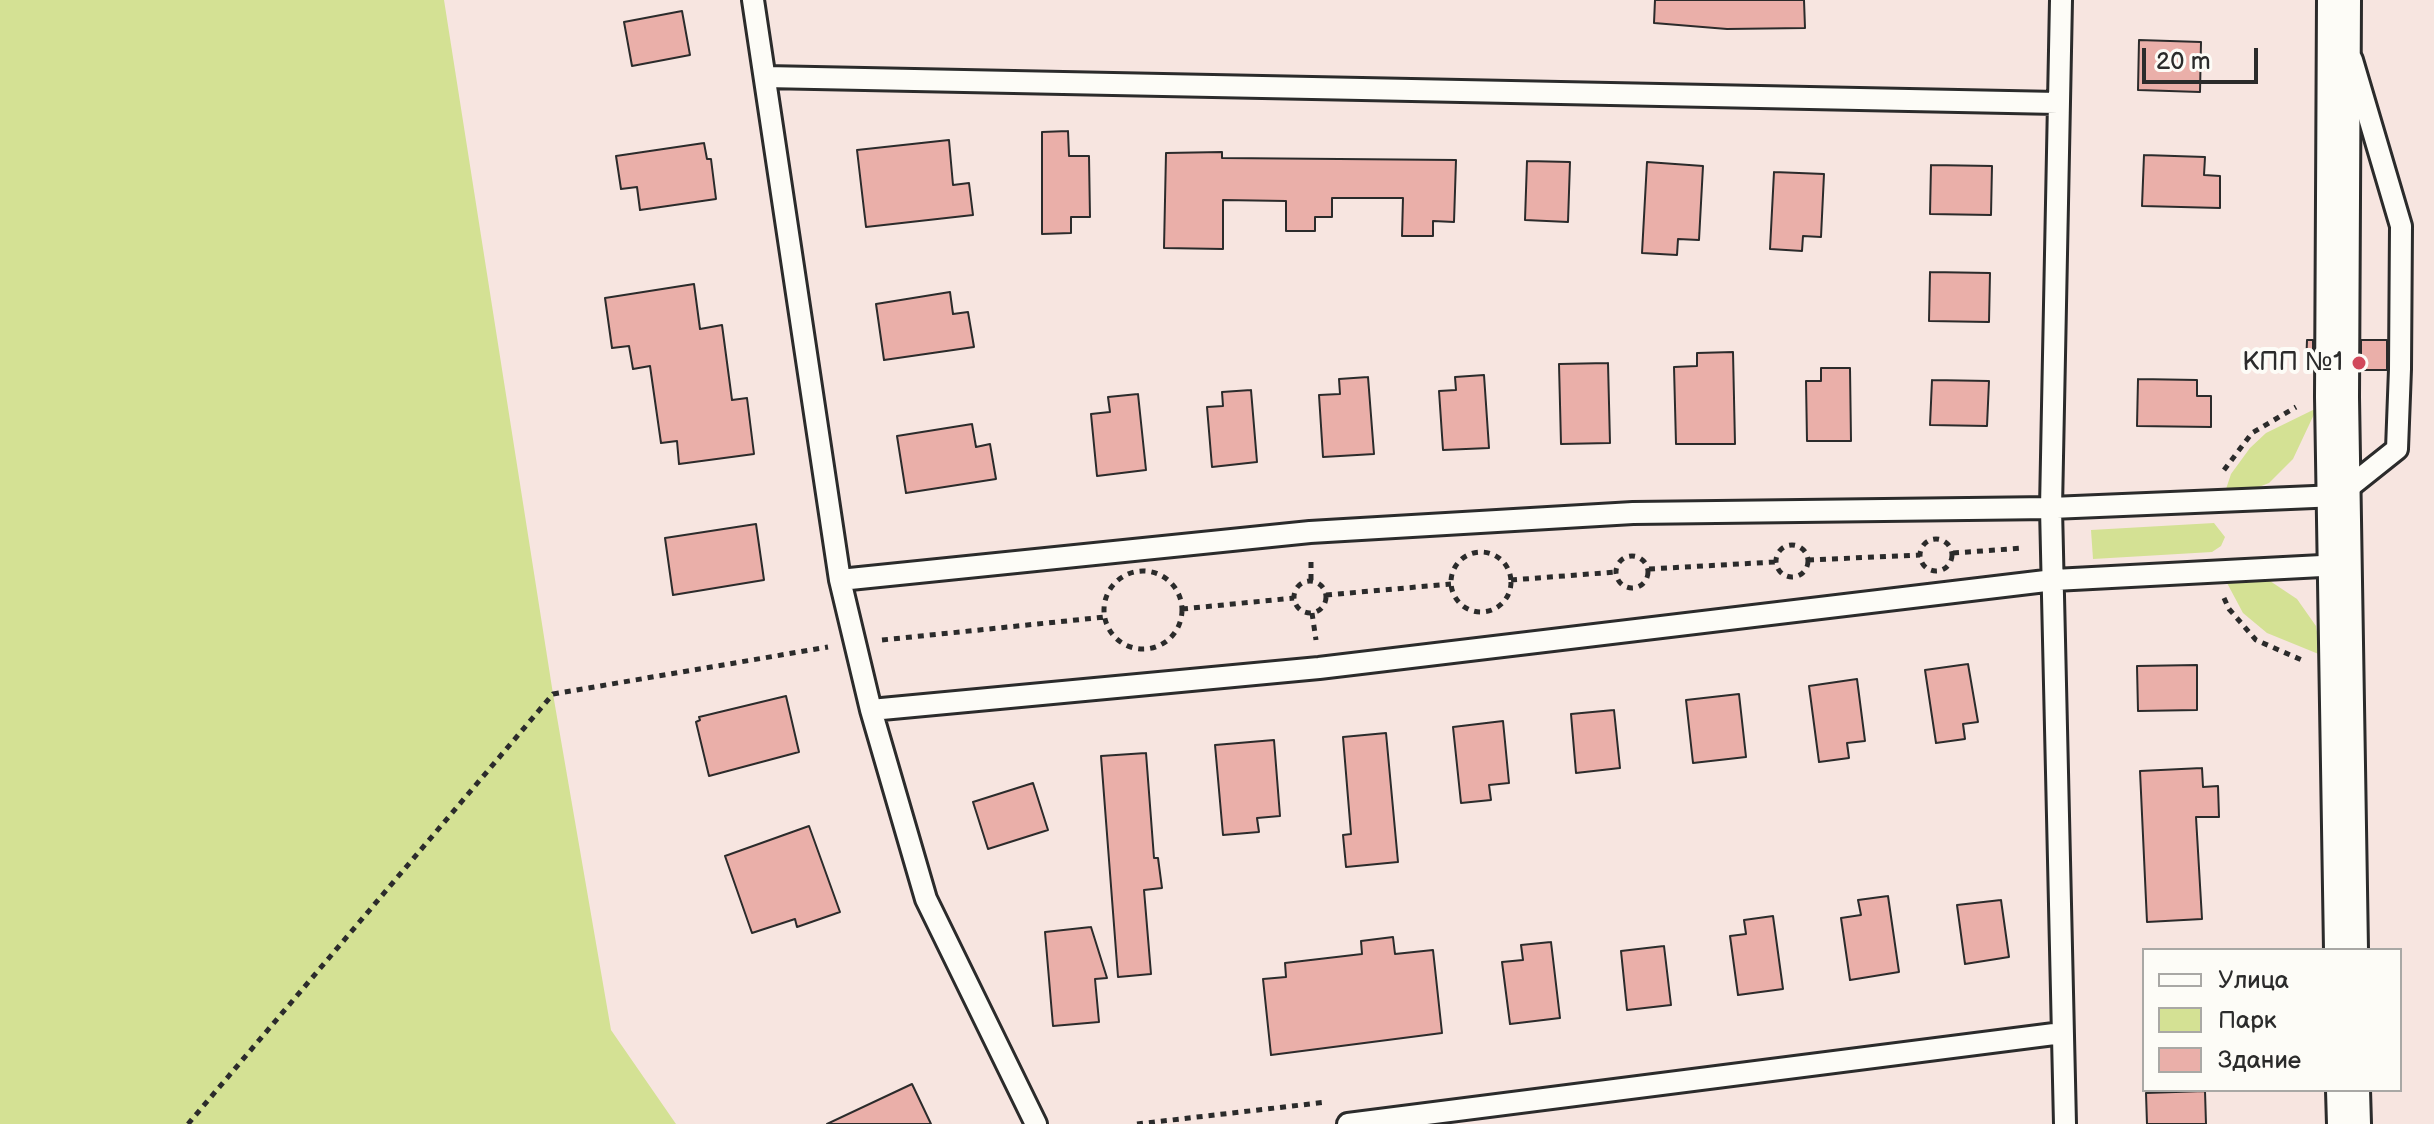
<!DOCTYPE html>
<html>
<head>
<meta charset="utf-8">
<style>
	body { margin:0 }
	#map { position:relative; width:2434px; height:1124px; overflow:hidden; background:#f7e5e0; font-family:"Balsamiq Sans",sans-serif }
	canvas { display:block }
	.legend { position:absolute; left:2142px; top:948px; width:260px; height:144px; box-sizing:border-box; background:#fdfcf7; border:2px solid #a9a8a5; margin:0; padding:10px 14px; list-style:none; font-size:24px; color:#2b2b2b }
	.legend li { display:flex; align-items:center; gap:16px; height:40px }
	.legend b { width:40px; border:2px solid #a9a8a5 }
	.scale { position:absolute; left:2142px; top:48px; width:116px; height:36px; box-sizing:border-box; border:4px solid #2b2b2b; border-top:0; padding-left:10px; font-size:24px; line-height:28px; white-space:nowrap; color:#2b2b2b; -webkit-text-stroke:6px #fdfcf7; paint-order:stroke }
</style>
</head>
<body>
<div id="map">
<canvas width="2434" height="1124"></canvas>
<ul class="legend">
<li><b style="height:10px;background:#fdfcf7"></b>Улица</li>
<li><b style="height:22px;background:#d4e194"></b>Парк</li>
<li><b style="height:22px;background:#eaafa9"></b>Здание</li>
</ul>
<div class="scale">20 m</div>
</div>
<script>
const ctx = document.querySelector('canvas').getContext('2d');
ctx.lineJoin = 'round';
function fillPath(path, color) {
  ctx.fillStyle = color;
  ctx.fill(path, 'evenodd');
}
function poly(rows) {
  const path = new Path2D();
  for (const r of rows) {
    if (r.length === 3) {
      path.moveTo(r[0] + r[2], r[1]);
      path.arc(r[0], r[1], r[2], 0, 2 * Math.PI);
      continue;
    }
    path.moveTo(r[0], r[1]);
    for (let i = 2; i < r.length; i += 2) path.lineTo(r[i], r[i + 1]);
  }
  return path;
}
function stroke(path, color, width, dash) {
  ctx.strokeStyle = color;
  ctx.lineWidth = width;
  ctx.lineCap = dash ? 'butt' : 'round';
  ctx.setLineDash(dash || []);
  ctx.stroke(path);
}
function write(font, color, halo, rows, align = 'center') {
  ctx.font = font + ' "Balsamiq Sans",sans-serif';
  ctx.lineWidth = 8;
  ctx.setLineDash([]);
  ctx.textBaseline = 'middle';
  ctx.strokeStyle = halo;
  ctx.fillStyle = color;
  for (const [text, x, y, turn = 0] of rows) {
    ctx.save();
    ctx.translate(x, y);
    ctx.rotate((+turn || 0) * Math.PI / 180);
    ctx.textAlign = isNaN(turn) ? turn : align;
    if (halo) ctx.strokeText(text, 0, 0);
    ctx.fillText(text, 0, 0);
    ctx.restore();
  }
}
fillPath(poly([
	[0,0,444,0,553,694,611,1030,676,1124,0,1124],
	[2317,408,2293,459,2269,483,2241,494,2224,495,2231,474,2250,448,2266,433],
	[2214,523,2225,537,2221,546,2212,552,2093,559,2091,530],
	[2241,576,2267,579,2297,599,2316,626,2321,655,2267,633,2243,613,2227,583]
]), '#d4e194');
const building = poly([
	[1655,0,1804,0,1805,28,1727,29,1654,23,1655,0],
	[682,11,690,55,632,66,624,22,682,11],
	[2139,40,2201,42,2200,92,2138,90,2139,40],
	[1068,131,1069,156,1089,156,1090,217,1071,217,1071,233,1042,234,1042,132,1068,131],
	[949,140,953,185,969,183,973,215,866,227,857,150,949,140],
	[704,143,707,159,711,159,716,199,640,210,637,187,621,189,616,156,704,143],
	[1222,152,1222,158,1456,160,1454,222,1433,221,1433,236,1402,236,1403,198,1332,198,1332,217,1315,217,1315,231,1286,231,1286,201,1223,200,1223,249,1164,248,1166,153,1222,152],
	[2144,155,2205,157,2204,175,2220,176,2220,208,2142,206,2144,155],
	[1527,161,1570,162,1568,222,1525,220,1527,161],
	[1647,162,1703,166,1699,240,1678,239,1677,255,1642,253,1647,162],
	[1931,165,1992,166,1991,215,1930,214,1931,165],
	[1774,172,1824,174,1821,237,1803,236,1802,251,1770,249,1774,172],
	[1930,272,1990,273,1989,322,1929,321,1930,272],
	[694,284,700,329,722,325,732,400,747,398,754,454,679,464,677,441,661,443,650,366,633,369,629,346,612,348,605,298,694,284],
	[950,292,953,314,968,312,974,347,884,360,876,304,950,292],
	[2307,340,2313,340,2313,369,2306,369,2307,340],
	[2361,340,2387,340,2387,370,2361,370,2361,340],
	[1733,352,1735,444,1676,444,1674,367,1697,366,1697,353,1733,352],
	[1608,363,1610,443,1561,444,1559,364,1608,363],
	[1821,368,1850,368,1851,441,1807,441,1806,381,1821,381,1821,368],
	[1484,375,1489,448,1443,450,1439,391,1456,390,1455,377,1484,375],
	[1368,377,1374,454,1323,457,1319,395,1340,394,1339,379,1368,377],
	[2138,379,2197,380,2197,396,2211,396,2211,427,2137,426,2138,379],
	[1932,380,1989,381,1987,426,1930,425,1932,380],
	[1251,390,1257,462,1212,467,1207,407,1223,406,1222,392,1251,390],
	[1138,394,1146,470,1097,476,1091,414,1110,412,1108,397,1138,394],
	[972,424,976,447,990,444,996,479,906,493,897,436,972,424],
	[756,524,764,580,673,595,665,538,756,524],
	[1968,664,1978,722,1963,724,1965,739,1936,743,1925,670,1968,664],
	[2197,665,2197,710,2138,711,2137,666,2197,665],
	[1857,679,1865,741,1847,743,1849,758,1819,762,1809,686,1857,679],
	[1739,694,1746,757,1693,763,1686,700,1739,694],
	[786,696,799,752,709,776,696,722,700,720,699,717,786,696],
	[1614,710,1620,768,1576,773,1571,714,1614,710],
	[1503,721,1509,783,1489,785,1491,800,1461,803,1453,727,1503,721],
	[1386,733,1398,862,1346,867,1343,835,1351,834,1343,737,1386,733],
	[1274,740,1280,816,1257,818,1259,832,1223,835,1215,745,1274,740],
	[1146,753,1154,858,1158,858,1162,888,1144,890,1151,974,1118,977,1101,756,1146,753],
	[2202,768,2203,787,2218,786,2219,817,2196,817,2202,919,2147,922,2140,771,2202,768],
	[1033,783,1048,830,988,849,973,802,1033,783],
	[809,826,840,912,797,927,795,919,752,933,725,856,809,826],
	[1888,896,1899,972,1850,980,1841,918,1861,915,1858,900,1888,896],
	[2001,900,2009,957,1965,964,1957,905,2001,900],
	[1773,916,1783,989,1738,995,1730,936,1746,934,1744,920,1773,916],
	[1091,927,1107,978,1095,979,1099,1022,1053,1026,1045,932,1091,927],
	[1393,937,1395,954,1433,950,1442,1033,1271,1055,1263,979,1286,977,1285,963,1362,954,1361,941,1393,937],
	[1551,942,1560,1018,1510,1024,1502,962,1523,960,1521,945,1551,942],
	[1664,946,1671,1005,1627,1010,1621,951,1664,946],
	[912,1084,931,1124,827,1124,912,1084],
	[2205,1091,2206,1124,2147,1124,2146,1093,2205,1091]
]);
fillPath(building, '#eaafa9');
stroke(building, '#2b2b2b', 2);
const lane = poly([
	[753,0,840,580,871,710,926,899,1036,1124],
	[2061,0,2051,508,2065,1124],
	[765,77,2058,103],
	[840,580,1310,532,1633,513,2051,508,2338,496,2397,449,2400,369,2401,226,2352,60],
	[871,710,1319,668,2054,580,2341,565],
	[1348,1124,2062,1033]
]);
const street = poly([
	[2339,0,2337,397,2346,950],
	[2348,1090,2349,1124]
]);
stroke(lane, '#2b2b2b', 26);
stroke(street, '#2b2b2b', 48);
stroke(poly([
	[2224,470,2252,433,2296,407],
	[1936,555,16],
	[1792,561,16],
	[1481,582,30],
	[1953,553,2024,548],
	[1632,572,16],
	[1808,560,1920,555],
	[1311,562,1311,581],
	[1649,569,1775,562],
	[1143,610,39],
	[1511,580,1616,572],
	[1310,597,16],
	[1326,595,1451,584],
	[2224,598,2229,609,2256,640,2304,661],
	[1182,609,1294,598],
	[1312,613,1316,640],
	[882,640,1105,617],
	[188,1124,553,694,828,647],
	[1137,1124,1327,1102]
]), '#2b2b2b', 5, [6, 6]);
stroke(lane, '#fdfcf7', 20);
stroke(street, '#fdfcf7', 42);
for (const [x, y, r, color] of [
	[2359,363,8,"#d1495b"]
]) {
  const dot = new Path2D();
  dot.arc(x, y, r, 0, 2 * Math.PI);
  ctx.fillStyle = color;
  ctx.fill(dot);
  stroke(dot, '#fdfcf7', 3);
}
write('26px', '#2b2b2b', '#fdfcf7', [
	["КПП №1",2343,363]
], 'right');
</script>
</body>
</html>
